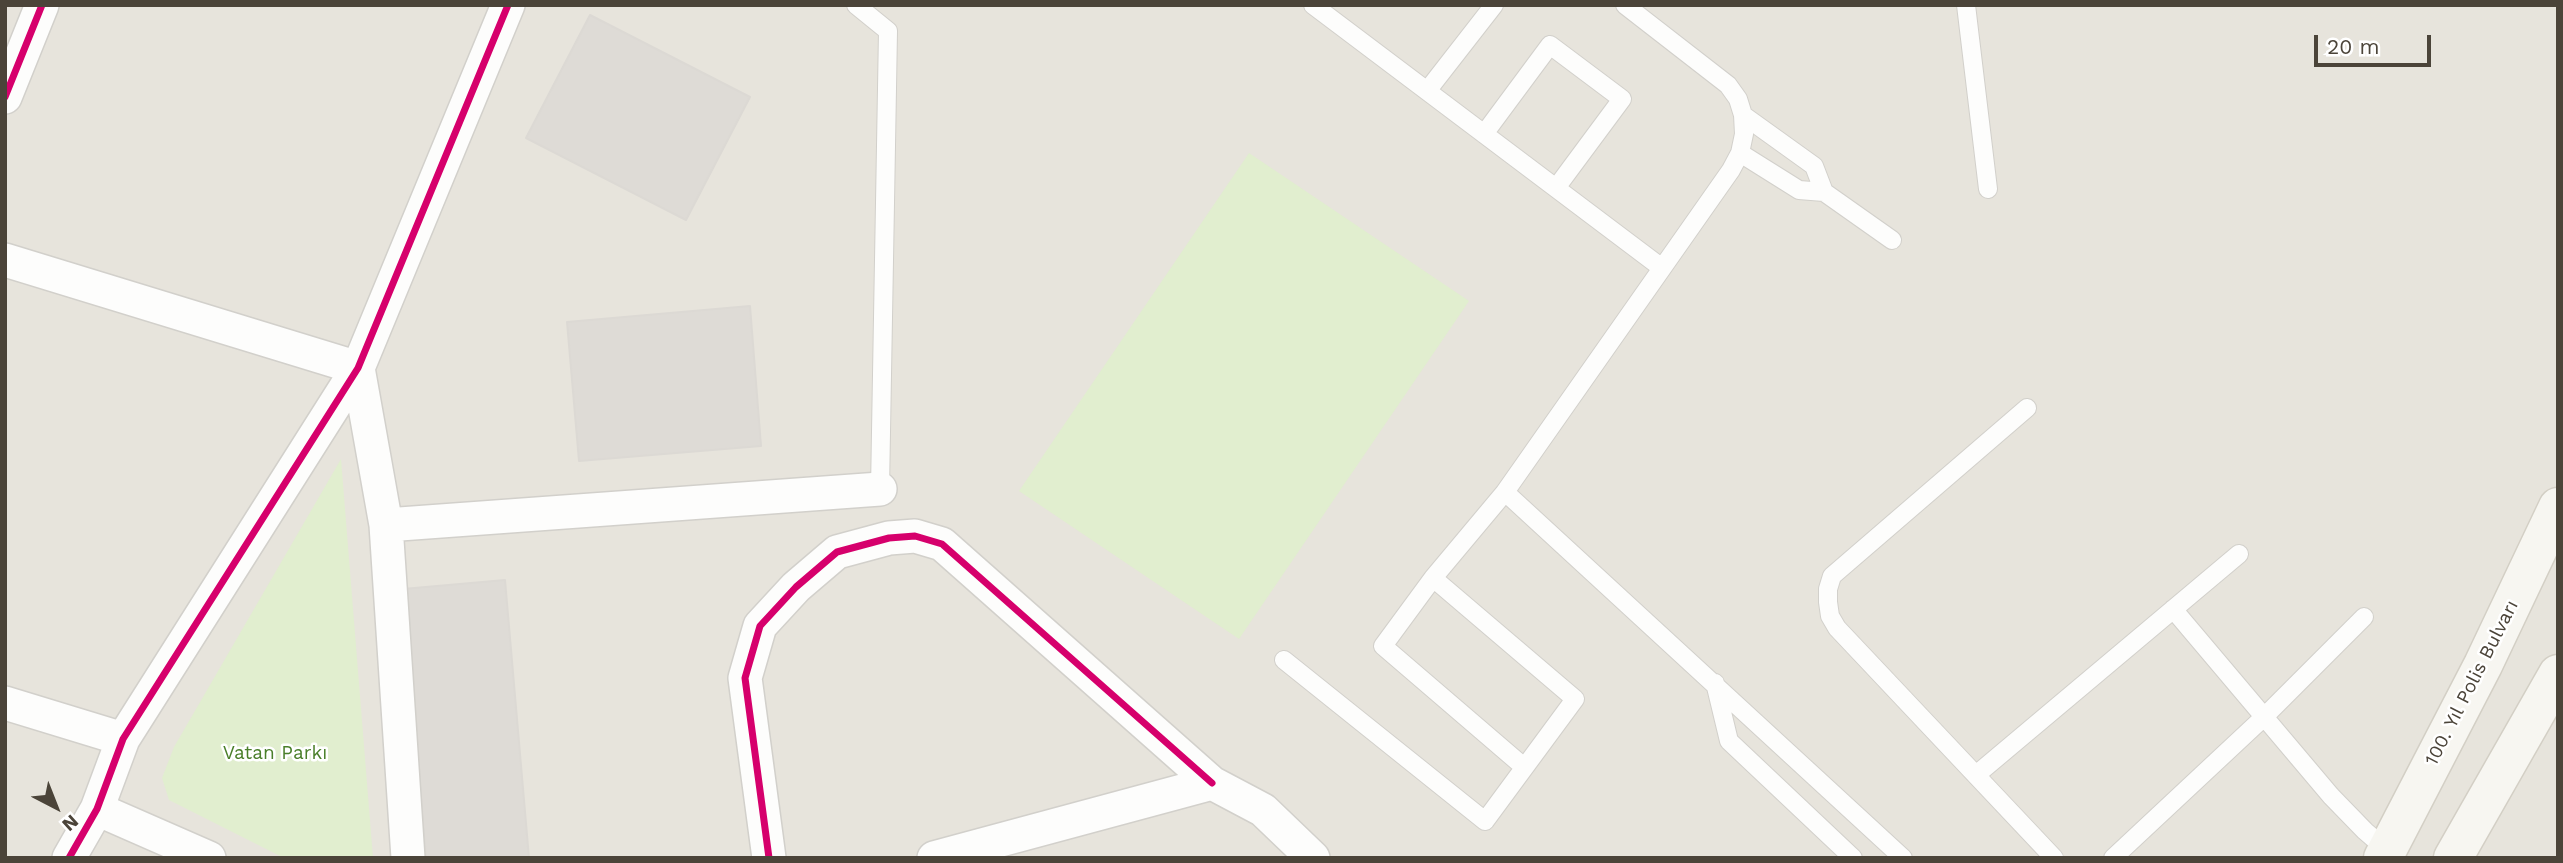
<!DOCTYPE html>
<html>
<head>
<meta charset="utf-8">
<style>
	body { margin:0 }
	#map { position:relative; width:2563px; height:863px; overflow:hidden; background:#f4f2ee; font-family:"Work Sans",sans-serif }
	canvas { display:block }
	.frame { position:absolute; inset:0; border:7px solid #4b4439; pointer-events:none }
	.north { position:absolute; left:21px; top:772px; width:70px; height:70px; -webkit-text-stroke:5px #fff; paint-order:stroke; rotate:138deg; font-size:19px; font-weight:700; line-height:28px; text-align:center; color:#4b4439 }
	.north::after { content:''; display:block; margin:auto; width:24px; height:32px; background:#4b4439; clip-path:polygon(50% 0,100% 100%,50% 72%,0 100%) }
	.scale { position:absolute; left:2314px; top:35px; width:117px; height:32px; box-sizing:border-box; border:4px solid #4b4439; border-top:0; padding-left:9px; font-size:21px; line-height:24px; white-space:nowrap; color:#4b4439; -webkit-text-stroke:5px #fff; paint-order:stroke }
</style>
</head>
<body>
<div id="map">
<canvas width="2563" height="863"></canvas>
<div class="frame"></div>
<div class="north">N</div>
<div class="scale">20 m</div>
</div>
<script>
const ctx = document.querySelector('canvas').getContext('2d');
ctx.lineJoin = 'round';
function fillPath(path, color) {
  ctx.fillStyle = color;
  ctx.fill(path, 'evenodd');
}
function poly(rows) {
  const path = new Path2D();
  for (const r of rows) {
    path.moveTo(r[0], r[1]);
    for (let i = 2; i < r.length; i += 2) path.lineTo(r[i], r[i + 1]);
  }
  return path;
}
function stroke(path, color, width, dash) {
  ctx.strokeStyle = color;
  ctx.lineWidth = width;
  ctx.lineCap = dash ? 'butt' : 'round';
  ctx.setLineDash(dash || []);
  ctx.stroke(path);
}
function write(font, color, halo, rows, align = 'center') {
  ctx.font = font + ' "Work Sans",sans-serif';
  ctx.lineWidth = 5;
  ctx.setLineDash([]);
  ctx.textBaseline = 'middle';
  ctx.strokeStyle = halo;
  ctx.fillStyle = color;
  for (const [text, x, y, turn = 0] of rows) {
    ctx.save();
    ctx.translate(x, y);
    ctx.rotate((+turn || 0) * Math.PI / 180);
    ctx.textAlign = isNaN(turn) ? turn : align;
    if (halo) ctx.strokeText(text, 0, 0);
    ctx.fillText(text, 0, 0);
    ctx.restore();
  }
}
fillPath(poly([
	[5,5,2558,5,2558,858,5,858]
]), '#e7e4dc');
fillPath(poly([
	[1249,153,1469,301,1239,639,1019,491],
	[341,459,373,858,284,858,169,800,162,778,174,747]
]), '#e1eecf');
const building = poly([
	[590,15,750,97,686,220,526,138,590,15],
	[750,306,761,446,579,461,567,322,750,306],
	[505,580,529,858,426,858,403,589,505,580]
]);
fillPath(building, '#dedbd6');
stroke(building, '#dcd9d4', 2);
const lane = poly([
	[856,5,888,31,880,489],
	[1313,5,1662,268],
	[1625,5,1728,85,1738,99,1743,115,1744,134,1740,153,1731,170,1505,492,1903,858],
	[1966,5,1988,189],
	[1427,91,1494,5],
	[1743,115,1814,166,1824,192,1892,240],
	[1484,134,1550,45,1622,99,1556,188],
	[1740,153,1799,190,1824,192],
	[2027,408,1832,576,1828,589,1828,602,1830,616,1837,628,2054,858],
	[1505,492,1433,578,1383,646,1524,767],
	[2173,609,2331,796,2365,831,2387,850],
	[1284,660,1485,821,1575,699,1433,578],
	[1715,683,1729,741,1853,858],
	[1976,775,2239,554],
	[2113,858,2264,717,2364,617]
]);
const street = poly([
	[5,97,42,5],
	[5,260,358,368,386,525,408,858],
	[386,525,880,489],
	[5,703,123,739],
	[97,809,209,858],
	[69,858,97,809,123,739,358,368,508,5],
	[769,858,745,678,760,626,796,587,837,552,889,538,915,536,942,544,1212,783],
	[934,858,1212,783,1263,810,1313,858]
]);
const secondary = poly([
	[2383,858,2483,665,2558,507],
	[2453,858,2558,674]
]);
stroke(lane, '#d2d0cb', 20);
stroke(street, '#d2d0cb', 36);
stroke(secondary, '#d3cfc5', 41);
stroke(lane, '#fdfdfc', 18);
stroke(street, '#fdfdfc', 33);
stroke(secondary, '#f7f6f1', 38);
stroke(poly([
	[5,97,42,5],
	[69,858,97,809,123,739,358,368,508,5],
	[769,858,745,678,760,626,796,587,837,552,889,538,915,536,942,544,1212,783]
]), '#d6006c', 7);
write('19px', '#4b4439', '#fff', [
	["100. Yıl Polis Bulvarı",2472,683,-63]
]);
write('19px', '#4a7f2a', '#fff', [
	["Vatan Parkı",275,753]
]);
</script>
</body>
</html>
